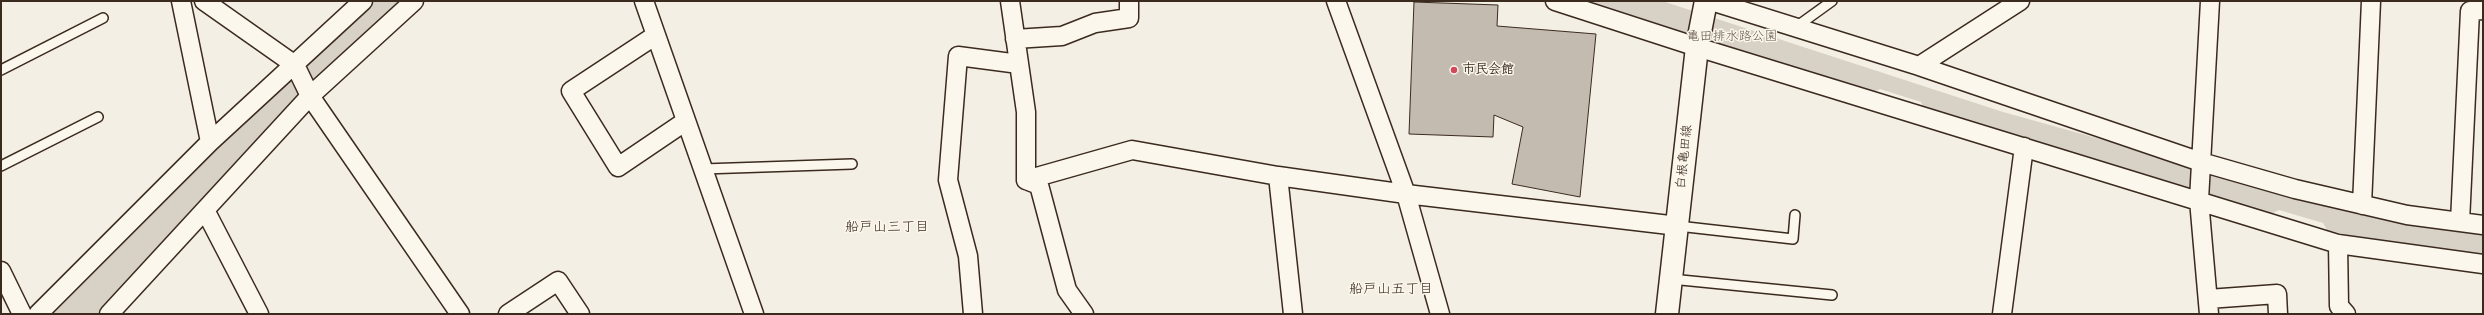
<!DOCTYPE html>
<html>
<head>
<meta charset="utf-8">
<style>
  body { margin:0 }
  #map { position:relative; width:2484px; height:315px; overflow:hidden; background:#f3efe4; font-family:Mynerve,sans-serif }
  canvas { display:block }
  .frame { position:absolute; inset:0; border:2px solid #3b2a1e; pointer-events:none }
</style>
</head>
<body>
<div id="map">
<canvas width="2484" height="315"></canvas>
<div class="frame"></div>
</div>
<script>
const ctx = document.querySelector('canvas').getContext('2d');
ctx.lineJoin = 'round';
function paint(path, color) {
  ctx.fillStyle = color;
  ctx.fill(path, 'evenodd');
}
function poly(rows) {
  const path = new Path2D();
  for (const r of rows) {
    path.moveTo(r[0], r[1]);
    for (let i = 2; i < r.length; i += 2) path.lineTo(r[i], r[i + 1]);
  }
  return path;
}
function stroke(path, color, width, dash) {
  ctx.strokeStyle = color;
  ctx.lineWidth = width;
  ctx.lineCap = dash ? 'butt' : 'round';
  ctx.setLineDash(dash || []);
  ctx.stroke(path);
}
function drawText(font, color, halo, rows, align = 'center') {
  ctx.font = font + ' Mynerve,"Klee One",sans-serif';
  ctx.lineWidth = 3;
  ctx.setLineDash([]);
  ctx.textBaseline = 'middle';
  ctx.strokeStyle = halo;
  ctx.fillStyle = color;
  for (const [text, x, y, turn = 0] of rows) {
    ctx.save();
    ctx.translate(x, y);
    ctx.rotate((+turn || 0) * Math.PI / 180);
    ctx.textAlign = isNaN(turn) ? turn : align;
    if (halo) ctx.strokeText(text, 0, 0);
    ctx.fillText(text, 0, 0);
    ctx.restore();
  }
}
paint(poly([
  [371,1,402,1,107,314,52,314,212,145],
  [1579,1,1662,1,2003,112,2402,223,2483,234,2483,254,2378,242,2327,230,2323,223,2279,210,2271,214,2167,184,1925,111,1921,102,1880,89,1871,94]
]), '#d8d1c6');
const building = poly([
  [1414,2,1498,5,1497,26,1596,34,1580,197,1512,184,1523,127,1494,115,1493,137,1409,134,1414,2]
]);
paint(building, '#c3bbb0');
stroke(building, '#3b2a1e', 1);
const service = poly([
  [1796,27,1832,1],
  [1,70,103,18],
  [1,166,98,117],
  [703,169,852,164],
  [1678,226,1793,239,1795,215],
  [1671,279,1832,295]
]);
const minor = poly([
  [181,1,210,142],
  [204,1,295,65,310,96,460,314],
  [644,1,754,314],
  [1010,1,1026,112,1026,180,1039,185,1067,290,1084,314],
  [1336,1,1406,194,1440,314],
  [1555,1,1697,47,2338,244,2483,264],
  [1711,1,1919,66,2201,162,2295,189,2407,215,2483,225],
  [656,35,571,91,618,167,686,121],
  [1015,39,1062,36,1095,23,1129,18,1129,1],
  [1919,66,2020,1],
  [1026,180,1132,150,1278,176],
  [2362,205,2371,1],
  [205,210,259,314],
  [2460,222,2470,11,2483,10],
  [2338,244,2339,306,2346,314],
  [1,271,22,314],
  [2208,299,2277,294,2278,314],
  [38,314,210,142,363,1],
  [109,314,310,96,414,1],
  [508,314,558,281,580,314],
  [973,314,968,256,948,180,958,56,1019,64],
  [1293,314,1278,176,1406,194,1678,226],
  [2002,314,2024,147],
  [2209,314,2199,200,2210,1]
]);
const secondary = poly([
  [1667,314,1697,47,1706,1]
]);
stroke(service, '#3b2a1e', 12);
stroke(minor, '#3b2a1e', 21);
stroke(secondary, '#3b2a1e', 25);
stroke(service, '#fbf7ec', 9);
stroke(minor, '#fbf7ec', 18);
stroke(secondary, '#fbf7ec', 22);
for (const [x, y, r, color] of [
  [1454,70,4,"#d1495b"]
]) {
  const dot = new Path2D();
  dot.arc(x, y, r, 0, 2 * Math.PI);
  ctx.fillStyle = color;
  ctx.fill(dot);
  stroke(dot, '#fbf7ec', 1.5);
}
drawText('13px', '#625448', '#fbf7ec', [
  ["亀田排水路公園",1732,37]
]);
drawText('bold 13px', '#3b2a1e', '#fbf7ec', [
  ["市民会館",1462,70]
], 'left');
drawText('13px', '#3b2a1e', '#fbf7ec', [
  ["白根亀田線",1685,157,-84]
]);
drawText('14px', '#3b2a1e', '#fbf7ec', [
  ["船戸山三丁目",887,228],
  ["船戸山五丁目",1391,290]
]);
</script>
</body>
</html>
